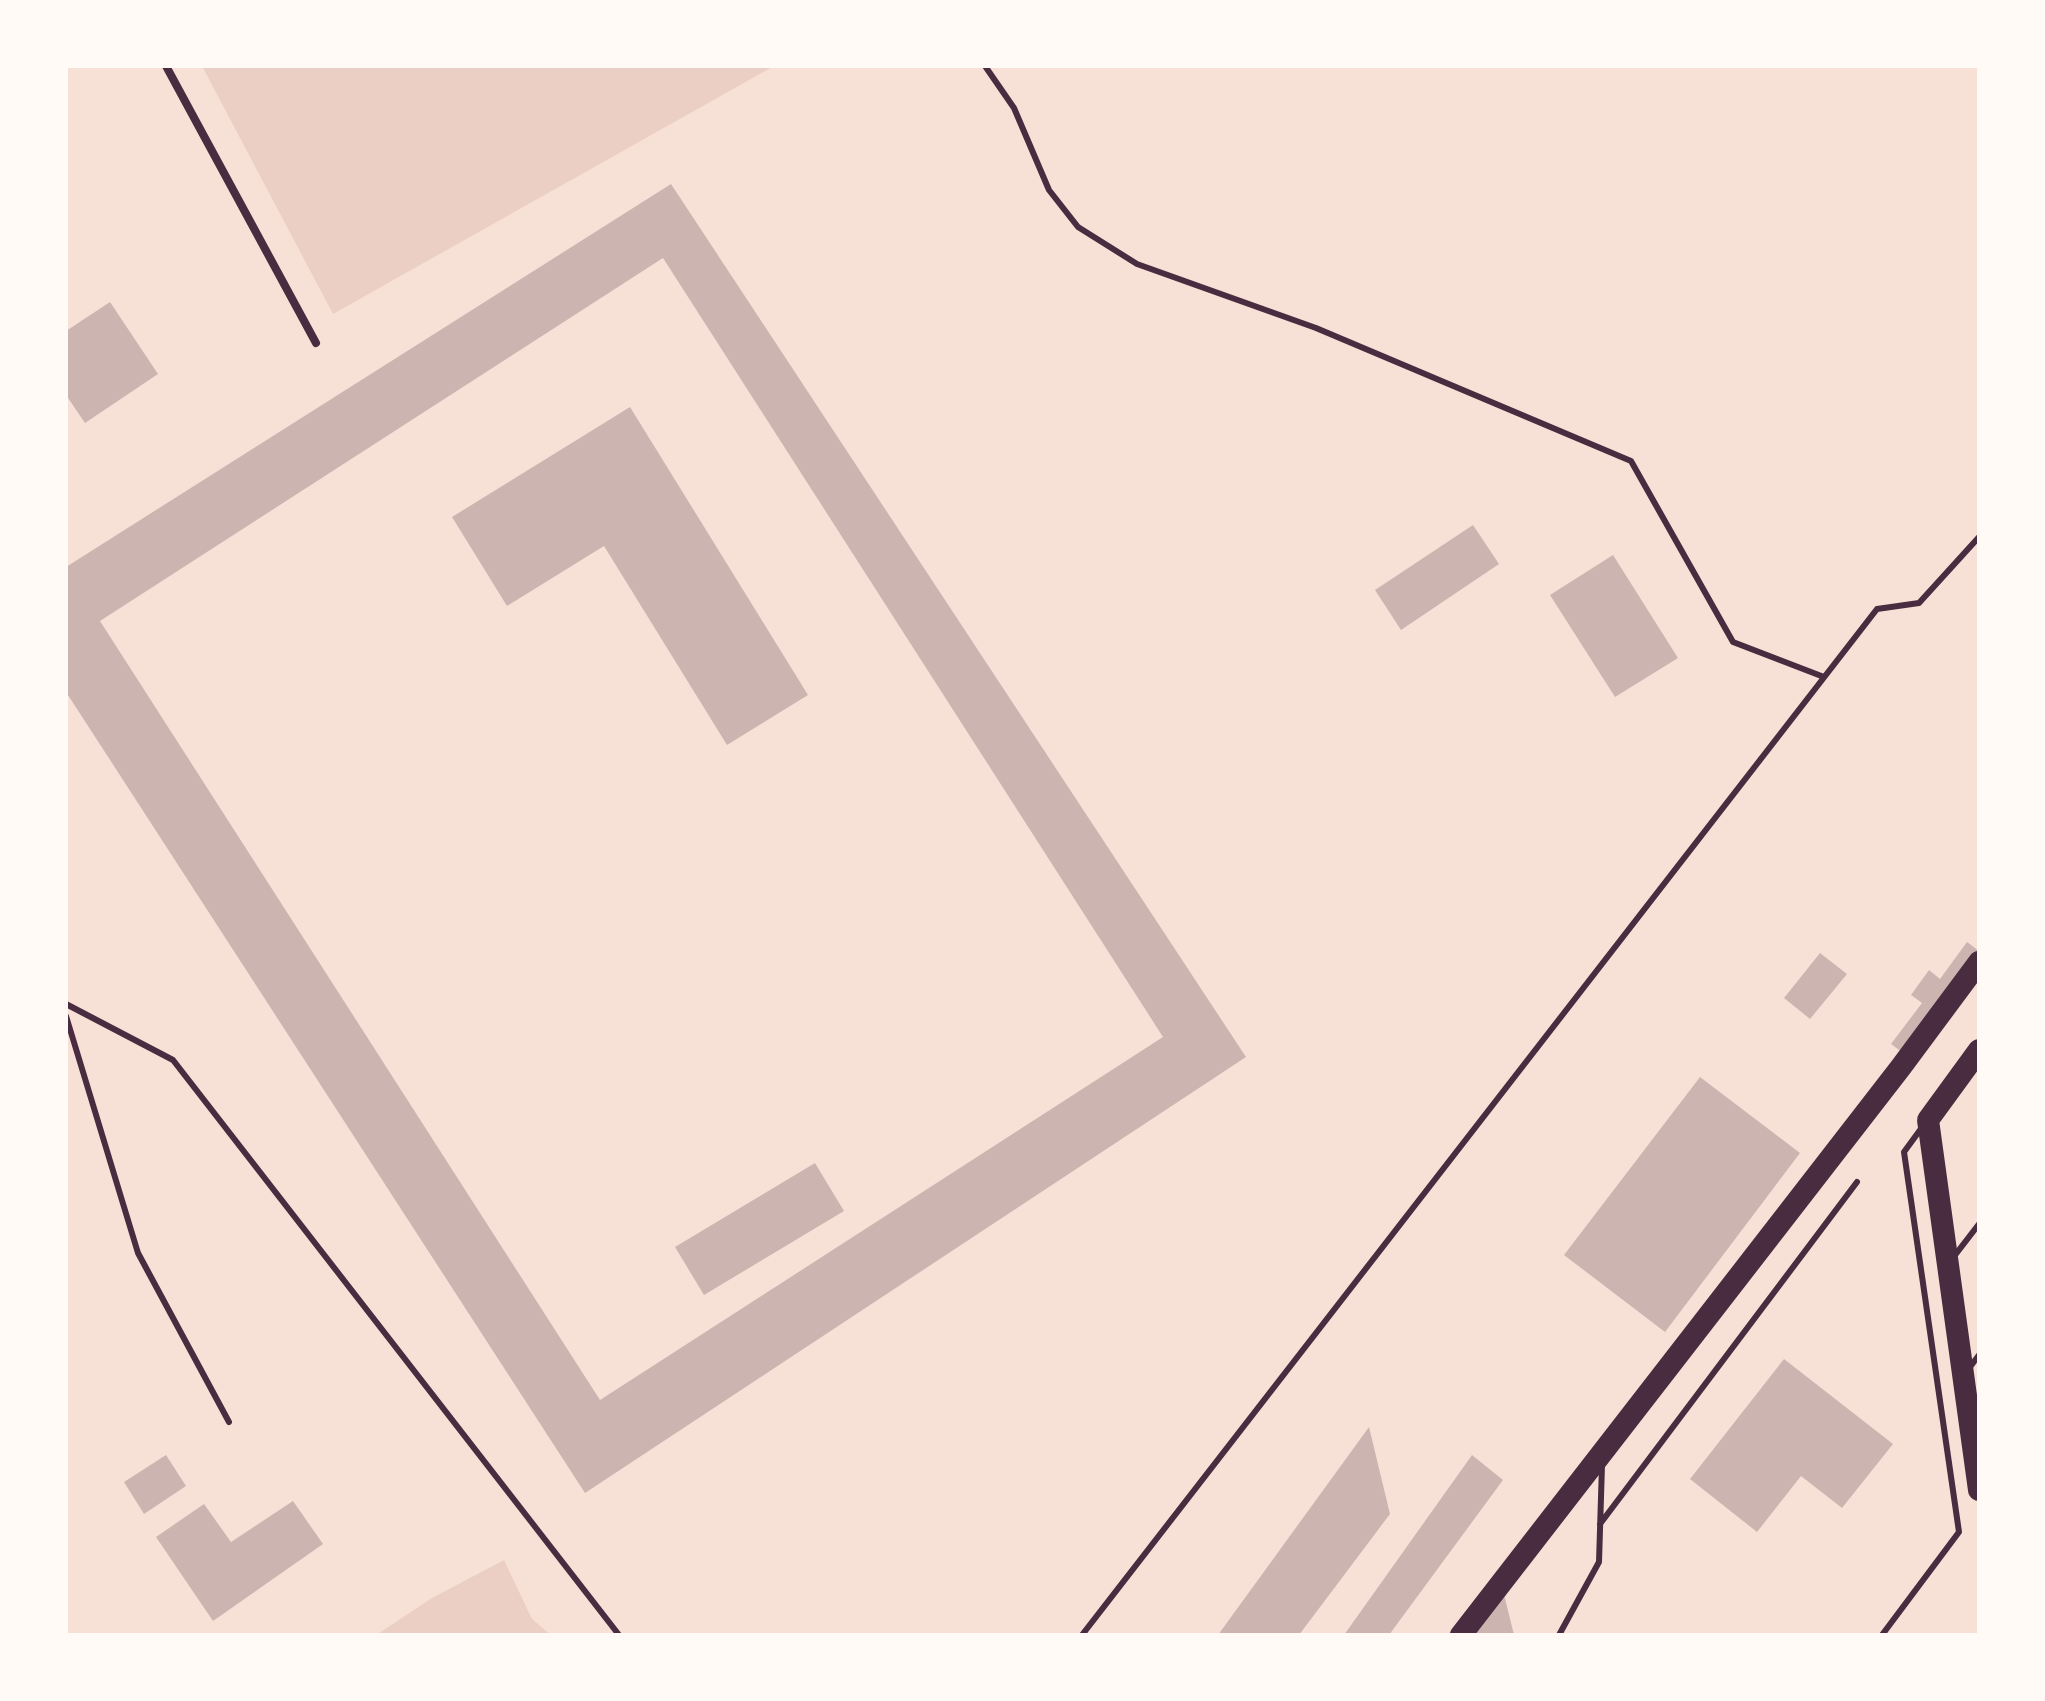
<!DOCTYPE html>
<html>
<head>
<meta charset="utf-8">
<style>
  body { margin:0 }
  #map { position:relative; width:2045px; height:1701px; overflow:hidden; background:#f7e1d7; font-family:"Source Sans 3",sans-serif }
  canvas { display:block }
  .frame { position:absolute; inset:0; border:68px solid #fffaf5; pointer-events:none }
</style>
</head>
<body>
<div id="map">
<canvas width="2045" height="1701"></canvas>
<div class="frame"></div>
</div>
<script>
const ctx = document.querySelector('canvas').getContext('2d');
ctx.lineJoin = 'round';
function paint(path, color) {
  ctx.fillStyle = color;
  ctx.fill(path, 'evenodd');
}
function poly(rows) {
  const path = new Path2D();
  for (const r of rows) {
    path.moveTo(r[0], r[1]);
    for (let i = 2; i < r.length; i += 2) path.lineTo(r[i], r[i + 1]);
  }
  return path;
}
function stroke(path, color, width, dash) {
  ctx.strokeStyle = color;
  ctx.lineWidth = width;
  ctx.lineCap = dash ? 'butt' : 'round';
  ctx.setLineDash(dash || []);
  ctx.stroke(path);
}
paint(poly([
  [202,66,774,66,333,314],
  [504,1560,532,1619,551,1635,376,1635,432,1598]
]), '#ebcfc5');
paint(poly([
  [671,184,1246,1057,585,1493,66,692,66,567],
  [663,258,1163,1037,600,1400,100,621],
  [110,302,158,374,85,423,66,395,66,331],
  [630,407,808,695,727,745,604,546,507,606,452,517],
  [1473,525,1499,564,1401,630,1375,590],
  [1613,555,1678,658,1615,697,1550,595],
  [1967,942,1979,951,1979,975,1914,1061,1891,1044,1922,1003,1911,995,1929,970,1940,979],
  [1820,953,1847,974,1810,1019,1784,998],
  [1700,1077,1800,1153,1665,1332,1564,1255],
  [815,1163,844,1211,704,1295,675,1247],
  [1784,1359,1893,1444,1842,1508,1801,1476,1757,1532,1690,1479],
  [1369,1427,1390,1514,1299,1635,1218,1635],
  [166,1455,186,1486,144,1514,124,1482],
  [1472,1455,1503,1480,1389,1635,1344,1635],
  [293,1501,323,1544,213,1621,156,1537,204,1504,231,1542],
  [1498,1570,1514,1635,1448,1635]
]), '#ccb4b1');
stroke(poly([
  [985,66,1014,108,1049,190,1078,227,1137,264,1316,328,1631,461,1733,642,1824,677],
  [66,1004,173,1060,619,1635],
  [66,1016,138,1253,229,1422],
  [1952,1259,1979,1224],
  [1970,1367,1979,1355],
  [1600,1524,1857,1182],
  [1082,1635,1877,609,1919,603,1979,537],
  [1559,1635,1599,1562,1602,1465],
  [1882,1635,1959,1532,1904,1152,1923,1126]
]), '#4a2c40', 6);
stroke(poly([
  [166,66,316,343]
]), '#4a2c40', 8);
stroke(poly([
  [1979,1050,1928,1120,1979,1490],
  [1461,1635,1901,1067,1979,962]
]), '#4a2c40', 22);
</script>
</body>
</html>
